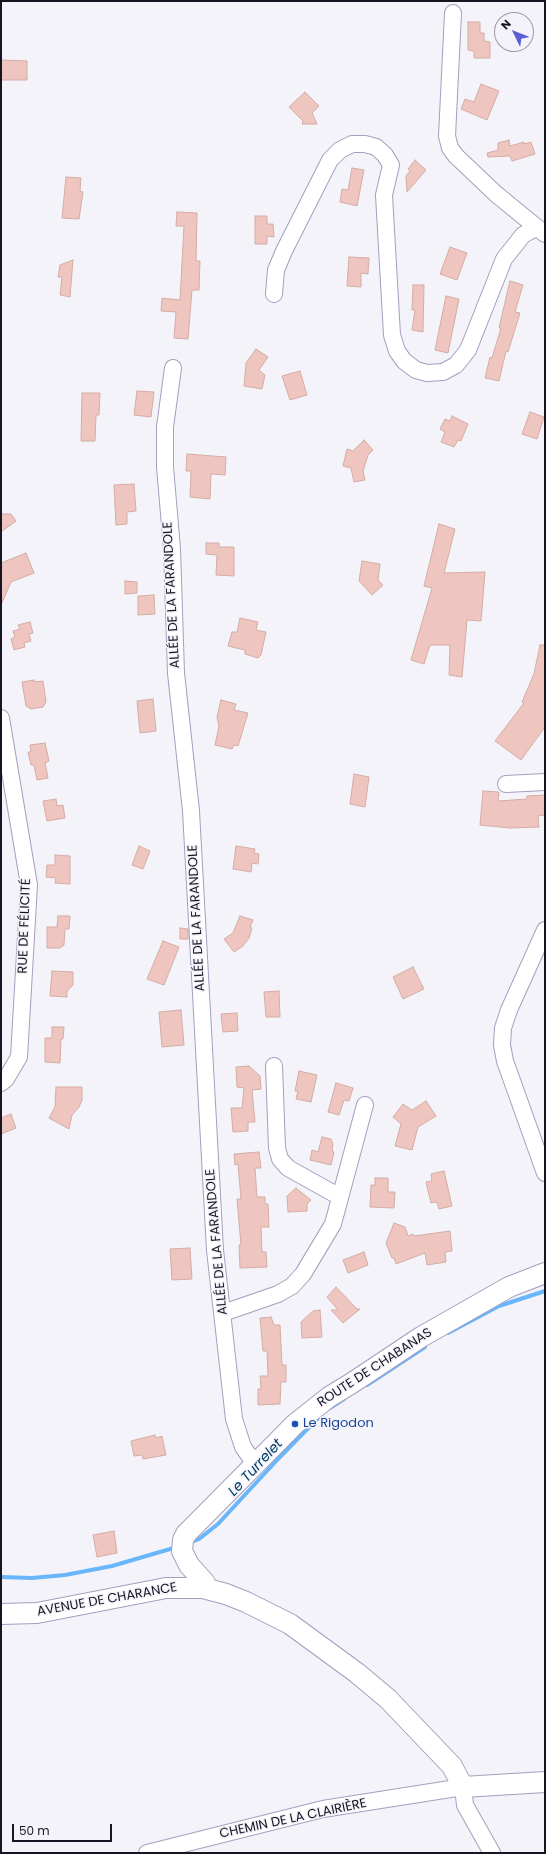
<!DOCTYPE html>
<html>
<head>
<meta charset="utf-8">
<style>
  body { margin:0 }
  #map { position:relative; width:546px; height:1854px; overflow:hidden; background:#f4f3fa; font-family:Poppins,sans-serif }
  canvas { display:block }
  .frame { position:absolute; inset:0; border:2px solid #171521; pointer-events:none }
  .north { position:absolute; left:494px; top:12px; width:40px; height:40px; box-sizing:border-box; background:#f4f3fa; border:1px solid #9c9aa3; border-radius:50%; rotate:313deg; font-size:11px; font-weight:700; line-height:16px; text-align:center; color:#171521 }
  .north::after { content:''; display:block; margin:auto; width:14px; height:18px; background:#5a5ed5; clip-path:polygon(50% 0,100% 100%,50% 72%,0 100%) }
  .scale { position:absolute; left:12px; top:1824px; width:100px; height:18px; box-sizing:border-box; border:2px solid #171521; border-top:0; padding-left:5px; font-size:12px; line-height:14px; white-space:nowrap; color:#171521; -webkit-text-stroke:3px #f4f3fa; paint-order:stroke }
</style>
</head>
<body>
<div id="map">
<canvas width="546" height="1854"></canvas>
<div class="frame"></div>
<div class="north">N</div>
<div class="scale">50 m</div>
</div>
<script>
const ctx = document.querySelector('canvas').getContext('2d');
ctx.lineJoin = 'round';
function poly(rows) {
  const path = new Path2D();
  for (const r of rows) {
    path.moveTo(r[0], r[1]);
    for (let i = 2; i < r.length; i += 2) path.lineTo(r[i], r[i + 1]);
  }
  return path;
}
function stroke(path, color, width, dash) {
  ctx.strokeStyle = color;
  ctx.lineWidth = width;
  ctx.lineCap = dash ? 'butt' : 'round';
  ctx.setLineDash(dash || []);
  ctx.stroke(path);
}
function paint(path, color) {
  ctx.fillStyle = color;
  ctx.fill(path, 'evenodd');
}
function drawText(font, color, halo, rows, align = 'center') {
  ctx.font = font + ' Poppins,sans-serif';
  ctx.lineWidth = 3;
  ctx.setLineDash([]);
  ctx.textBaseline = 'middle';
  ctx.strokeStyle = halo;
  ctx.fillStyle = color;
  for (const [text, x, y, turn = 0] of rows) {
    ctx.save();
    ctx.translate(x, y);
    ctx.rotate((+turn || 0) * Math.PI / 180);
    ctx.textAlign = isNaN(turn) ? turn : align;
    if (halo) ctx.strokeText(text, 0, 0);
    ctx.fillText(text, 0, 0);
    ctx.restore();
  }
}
stroke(poly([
  [448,1333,499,1306,545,1291],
  [367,1385,425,1347],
  [330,1408,344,1399],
  [189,1543,199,1539,218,1524,278,1459,320,1416],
  [1,1577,32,1578,65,1575,112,1566,177,1547]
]), '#69b6fa', 4);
const building = poly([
  [468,22,480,22,480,33,484,33,484,41,490,42,490,58,474,58,474,51,468,50,468,22],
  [1,60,27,61,27,80,1,80,1,60],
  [481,84,499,91,487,120,461,109,465,99,474,102,481,84],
  [305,92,319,106,312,113,317,124,302,124,303,121,289,107,305,92],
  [509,140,510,146,524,142,524,144,531,142,535,154,512,161,510,156,488,157,487,153,498,150,498,143,509,140],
  [415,160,426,170,407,192,406,176,410,171,408,169,415,160],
  [352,168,364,170,357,206,340,202,342,189,348,190,352,168],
  [66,177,81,178,80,191,83,192,79,219,62,218,66,177],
  [177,212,197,213,196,261,200,261,199,290,192,290,188,339,174,338,176,312,161,311,162,298,180,300,184,226,176,226,177,212],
  [255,216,267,216,267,224,273,224,274,237,267,236,267,244,255,244,255,216],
  [450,247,467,253,457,280,440,274,450,247],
  [349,257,369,258,368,274,361,273,361,287,347,286,349,257],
  [73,260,70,297,60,295,62,277,58,277,60,265,73,260],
  [510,281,523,285,515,312,520,313,508,352,506,351,499,381,485,378,490,357,492,358,501,328,499,328,510,281],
  [413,285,424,285,423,332,412,330,415,310,412,310,413,285],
  [446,296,459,299,448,353,435,350,446,296],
  [256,349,268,357,259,370,265,375,262,389,244,386,246,363,256,349],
  [300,371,307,395,290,400,282,376,300,371],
  [137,391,154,392,151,417,134,415,137,391],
  [82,393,100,393,99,415,96,415,95,441,81,441,82,393],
  [530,412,544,417,537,439,522,434,530,412],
  [452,416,468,424,461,441,458,440,454,447,441,442,445,432,440,429,445,419,450,421,452,416],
  [364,440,373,450,368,455,363,471,365,480,354,482,351,468,343,466,347,449,353,451,364,440],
  [187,454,226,457,225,475,211,474,210,499,190,497,191,471,186,471,187,454],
  [134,484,136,511,127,512,127,524,116,525,114,485,134,484],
  [1,514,11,514,16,521,1,532,1,514],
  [439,524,455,529,444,573,485,572,481,621,467,620,462,677,449,675,450,645,430,645,424,664,411,660,432,588,424,586,439,524],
  [206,543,219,543,219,547,234,547,234,576,216,575,217,555,206,554,206,543],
  [26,553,34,573,11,582,1,605,1,563,26,553],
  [362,561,380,564,378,580,383,585,372,595,359,581,362,561],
  [125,581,137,582,137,593,125,594,125,581],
  [154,595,155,614,138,615,138,596,154,595],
  [240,618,258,622,256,630,266,632,261,655,258,658,245,654,245,650,228,646,232,632,237,632,240,618],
  [30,622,33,633,29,634,31,641,24,643,25,647,14,650,11,639,15,637,13,631,20,629,18,625,30,622],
  [540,645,545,645,545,727,521,760,495,741,524,703,522,702,534,674,540,645],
  [34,680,34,682,43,681,46,702,43,707,31,709,26,706,22,682,34,680],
  [153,699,156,731,140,733,137,701,153,699],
  [221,700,236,704,234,710,248,713,238,746,234,745,232,749,215,745,219,726,217,717,221,700],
  [45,743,49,761,45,763,48,778,37,780,34,765,31,765,28,752,31,752,30,745,45,743],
  [354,774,369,777,365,807,350,804,354,774],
  [483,791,499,792,498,801,527,799,527,796,545,795,545,815,538,816,539,827,510,828,480,825,483,791],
  [56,799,57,806,63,805,65,818,47,821,43,801,56,799],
  [139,846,150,851,143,869,132,865,139,846],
  [236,846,255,849,254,853,259,854,258,864,252,863,251,872,233,869,236,846],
  [55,855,70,856,70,884,55,883,56,878,46,877,47,865,55,865,55,855],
  [58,916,70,916,69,929,65,929,64,945,60,948,47,948,47,927,57,927,58,916],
  [240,916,253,920,250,927,252,928,249,938,243,946,234,952,224,939,233,933,240,916],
  [180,928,188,929,188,939,180,939,180,928],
  [163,941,179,947,164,985,147,979,163,941],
  [413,967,424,989,403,999,393,977,413,967],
  [52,971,73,972,73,985,67,991,67,997,50,996,52,971],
  [279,991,280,1017,266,1017,264,992,279,991],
  [181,1010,184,1045,162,1047,159,1012,181,1010],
  [237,1013,238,1031,223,1032,221,1014,237,1013],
  [52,1027,64,1027,63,1039,61,1039,60,1063,45,1062,45,1038,52,1038,52,1027],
  [249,1066,260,1076,261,1089,252,1090,255,1122,248,1122,248,1131,233,1132,231,1108,242,1108,244,1088,237,1087,236,1067,249,1066],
  [299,1071,317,1075,311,1102,296,1099,298,1091,295,1091,299,1071],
  [336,1083,353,1088,349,1101,344,1100,339,1115,328,1112,336,1083],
  [56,1087,82,1087,82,1100,79,1107,72,1115,69,1129,49,1118,55,1107,56,1087],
  [426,1101,436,1116,418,1127,412,1150,395,1146,401,1124,393,1117,403,1104,412,1110,426,1101],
  [11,1114,16,1128,1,1134,1,1118,11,1114],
  [322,1137,331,1139,333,1144,332,1151,334,1152,331,1165,310,1160,312,1150,318,1152,322,1137],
  [259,1152,261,1168,255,1168,257,1197,265,1197,265,1204,268,1204,269,1227,261,1227,262,1252,266,1252,267,1267,240,1268,239,1245,241,1245,237,1199,241,1199,238,1164,235,1165,234,1154,259,1152],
  [444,1171,452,1206,439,1209,437,1202,431,1203,426,1182,432,1181,431,1174,444,1171],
  [375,1178,388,1178,388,1192,395,1192,394,1208,370,1207,371,1185,375,1185,375,1178],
  [296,1188,311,1200,307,1204,307,1211,288,1212,287,1196,296,1188],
  [394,1223,405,1227,408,1236,413,1234,414,1236,450,1231,452,1251,445,1252,446,1262,427,1265,425,1253,396,1264,394,1258,392,1258,386,1243,394,1223],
  [190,1248,192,1279,172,1280,170,1249,190,1248],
  [364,1252,368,1265,348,1273,343,1260,364,1252],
  [336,1287,357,1309,360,1309,343,1323,331,1310,338,1310,327,1297,336,1287],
  [320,1310,322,1337,302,1338,301,1322,313,1311,320,1310],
  [271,1317,274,1325,280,1325,282,1365,286,1365,286,1382,281,1382,280,1404,258,1405,258,1389,261,1389,260,1376,268,1376,267,1351,263,1351,260,1318,271,1317],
  [155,1435,156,1438,162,1436,166,1455,143,1459,142,1455,134,1456,131,1441,155,1435],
  [114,1531,117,1553,97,1557,93,1535,114,1531]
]);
paint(building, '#efc6bf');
stroke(building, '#d3aca5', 1);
const minor = poly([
  [453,13,447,136,450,148,456,156,496,194,545,234],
  [274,294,276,270,284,251,330,160,340,150,352,144,365,144,376,147,385,155,391,165,384,195,392,335,397,351,404,361,416,370,427,373,443,372,456,365,468,350,504,259,523,235,530,231,538,228],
  [173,368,165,427,165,467,172,549,176,673,191,811,215,1250,234,1419,243,1447,255,1464],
  [1,718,29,885,19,1057,6,1079,1,1083],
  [506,784,545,782],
  [545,930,509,1010,503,1028,502,1045,505,1061,545,1173],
  [274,1066,277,1148,280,1159,288,1168,340,1197],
  [223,1313,278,1294,292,1286,303,1274,333,1224,365,1105],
  [147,1853,323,1809,463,1787,465,1805,492,1853]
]);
const tertiary = poly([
  [203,1588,205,1583,189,1565,182,1551,183,1540,186,1534,295,1424,329,1397,352,1383,421,1337,509,1287,545,1273],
  [1,1614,37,1613,166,1588,203,1588,226,1594,246,1602,290,1624,357,1673,388,1699,452,1766,463,1787,545,1782]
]);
stroke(minor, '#a39fbf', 18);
stroke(tertiary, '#a39fbf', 22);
stroke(minor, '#fff', 16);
stroke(tertiary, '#fff', 20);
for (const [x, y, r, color] of [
  [295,1424,4,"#1a4fb4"]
]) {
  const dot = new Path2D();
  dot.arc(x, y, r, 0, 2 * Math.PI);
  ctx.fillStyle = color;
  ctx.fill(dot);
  stroke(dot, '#f4f3fa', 1.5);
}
drawText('13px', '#171521', '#f4f3fa', [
  ["ALLÉE DE LA FARANDOLE",172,595,-93],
  ["ALLÉE DE LA FARANDOLE",197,918,-93],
  ["RUE DE FÉLICITÉ",25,926,-88],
  ["ALLÉE DE LA FARANDOLE",217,1242,-95],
  ["ROUTE DE CHABANAS",375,1368,-33],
  ["AVENUE DE CHARANCE",107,1600,-10],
  ["CHEMIN DE LA CLAIRIÈRE",293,1819,-12]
]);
drawText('13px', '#164399', '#f4f3fa', [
  ["Le Rigodon",303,1424]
], 'left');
drawText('italic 14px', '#003d68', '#f4f3fa', [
  ["Le Turrelet",256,1468,-47]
]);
</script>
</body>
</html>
